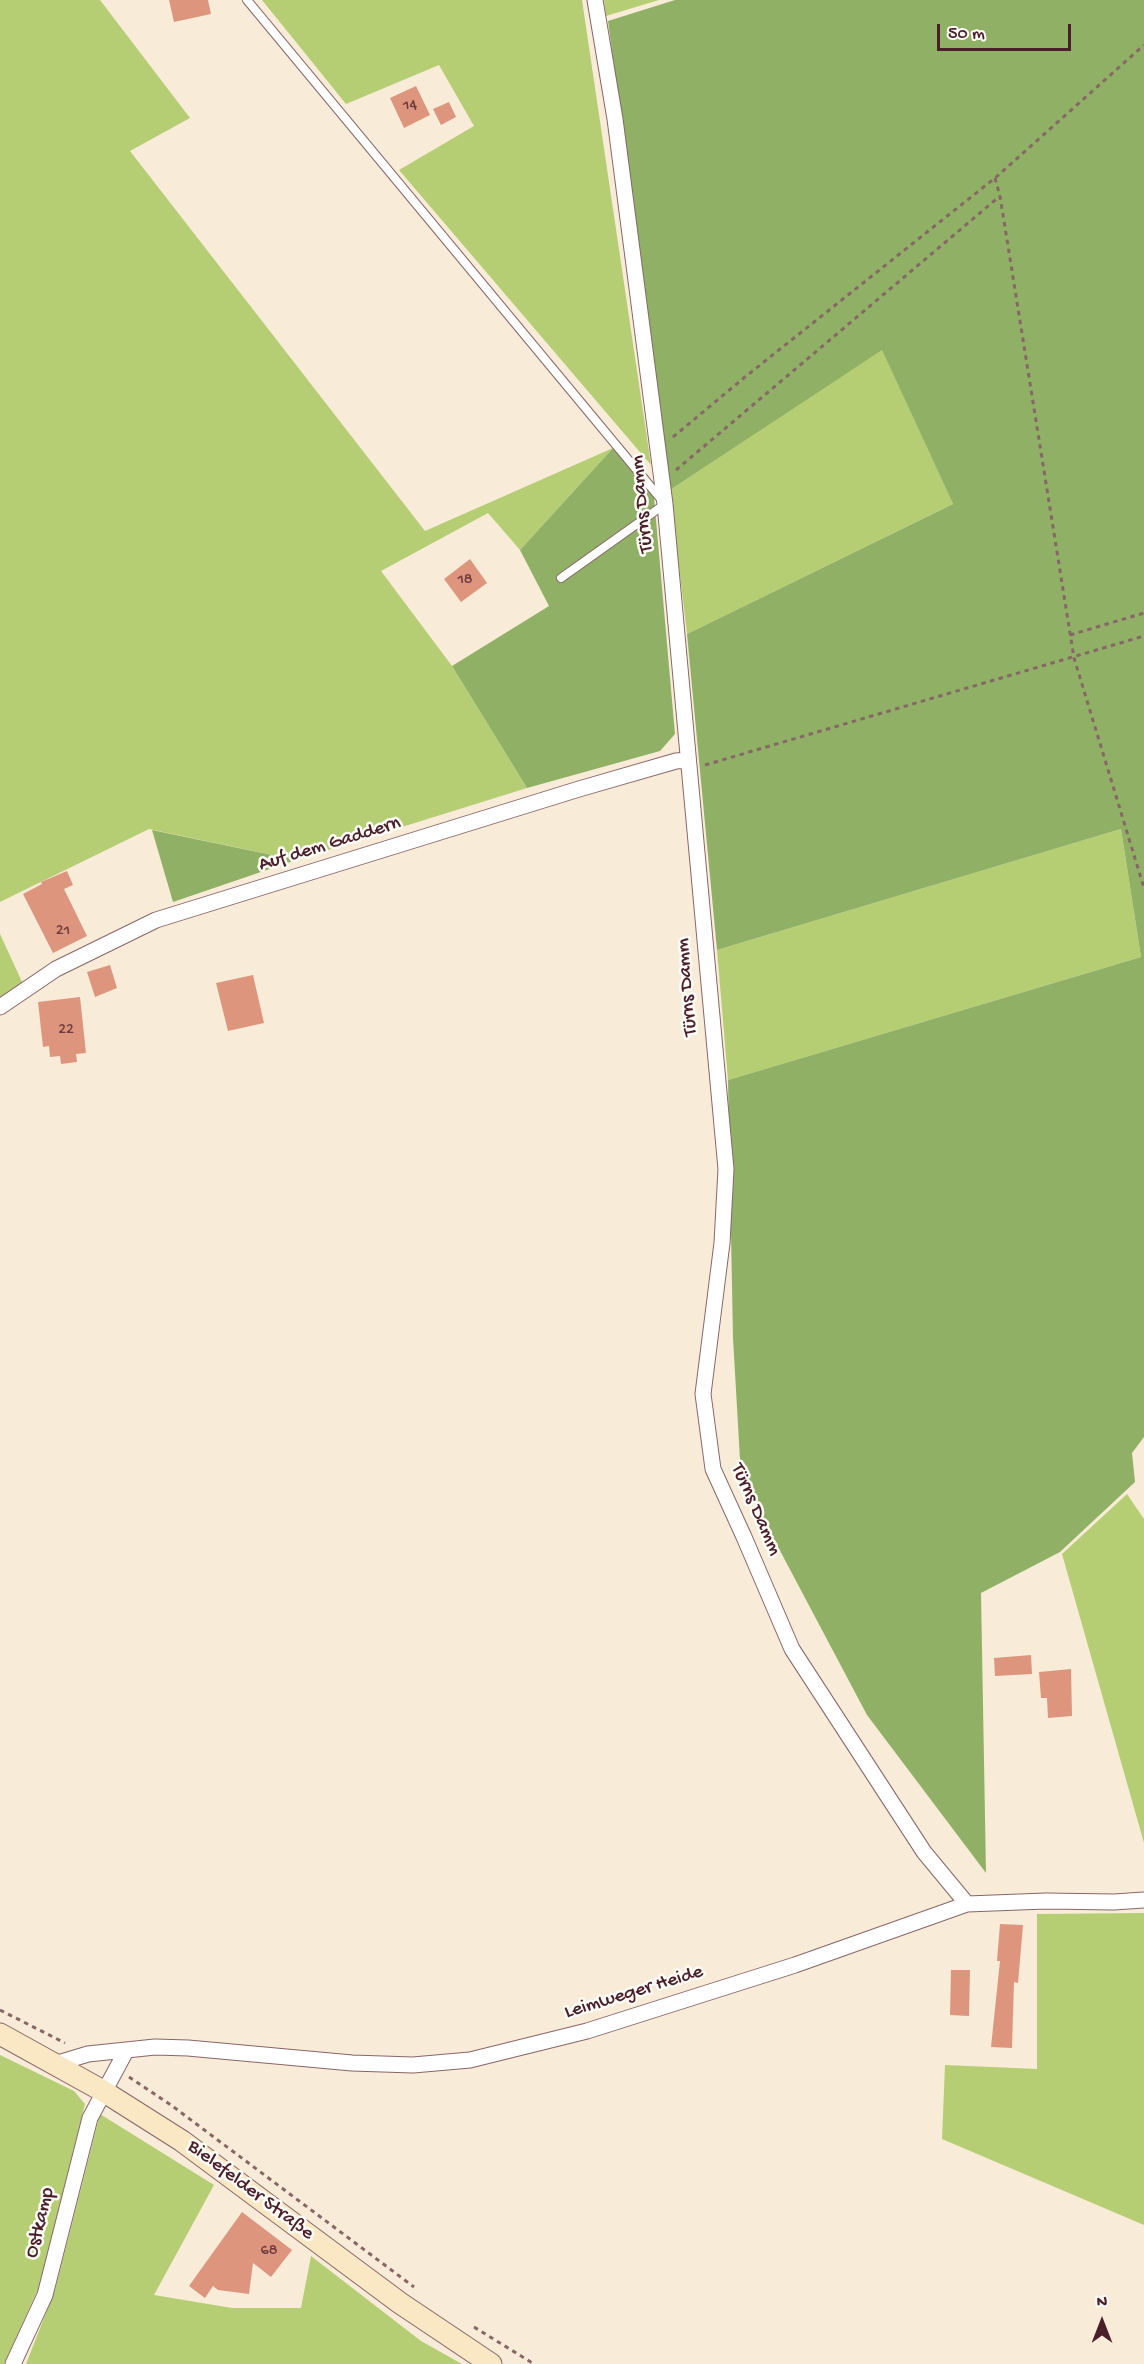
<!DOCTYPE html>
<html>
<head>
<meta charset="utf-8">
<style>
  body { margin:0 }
  #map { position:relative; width:1144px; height:2364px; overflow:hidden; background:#f8ebd8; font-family:"Gochi Hand",sans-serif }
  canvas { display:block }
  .north { position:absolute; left:1072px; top:2292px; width:60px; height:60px; -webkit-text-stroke:4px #fdfcf7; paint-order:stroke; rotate:0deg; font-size:16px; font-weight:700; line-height:24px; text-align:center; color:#4a1f2b }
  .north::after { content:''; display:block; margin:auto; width:21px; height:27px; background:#4a1f2b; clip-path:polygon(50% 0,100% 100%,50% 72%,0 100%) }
  .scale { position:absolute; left:937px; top:24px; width:134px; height:27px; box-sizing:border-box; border:3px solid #4a1f2b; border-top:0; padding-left:8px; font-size:18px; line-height:21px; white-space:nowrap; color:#4a1f2b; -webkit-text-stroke:4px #fdfcf7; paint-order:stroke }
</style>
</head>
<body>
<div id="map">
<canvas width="1144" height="2364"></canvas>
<div class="north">N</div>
<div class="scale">50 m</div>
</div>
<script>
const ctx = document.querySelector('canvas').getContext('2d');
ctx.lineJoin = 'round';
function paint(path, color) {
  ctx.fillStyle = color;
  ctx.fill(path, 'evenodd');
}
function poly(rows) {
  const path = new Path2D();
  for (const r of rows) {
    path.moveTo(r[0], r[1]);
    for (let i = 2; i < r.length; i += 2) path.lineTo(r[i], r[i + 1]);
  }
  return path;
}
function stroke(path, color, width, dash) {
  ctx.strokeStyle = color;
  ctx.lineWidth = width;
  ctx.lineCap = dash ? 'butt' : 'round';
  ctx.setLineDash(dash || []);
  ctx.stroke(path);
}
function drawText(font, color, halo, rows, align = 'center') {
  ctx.font = font + ' "Gochi Hand",sans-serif';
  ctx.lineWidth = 5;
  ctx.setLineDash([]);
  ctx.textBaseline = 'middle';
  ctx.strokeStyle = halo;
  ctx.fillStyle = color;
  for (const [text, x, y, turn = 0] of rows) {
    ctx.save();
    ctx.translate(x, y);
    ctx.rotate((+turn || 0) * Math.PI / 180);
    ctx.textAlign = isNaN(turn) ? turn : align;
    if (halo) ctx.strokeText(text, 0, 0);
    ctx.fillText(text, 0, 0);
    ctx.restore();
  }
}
paint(poly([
  [0,0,100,0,190,118,130,151,425,531,613,448,520,550,488,513,381,571,452,666,527,788,296,860,149,829,0,902],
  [262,0,582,0,651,465,399,170,474,126,439,65,346,104],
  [604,0,659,0,606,16],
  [882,349,953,504,687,634,670,490],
  [1121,829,1141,957,728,1080,717,950],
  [0,934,23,984,0,999],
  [1127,1494,1144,1519,1144,1843,1062,1554],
  [1144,1913,1144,2225,942,2139,945,2065,1037,2069,1037,1914],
  [0,2055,74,2091,85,2104,39,2287,4,2364,0,2364],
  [100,2114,214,2185,154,2295,232,2308,301,2308,311,2256,421,2341,462,2364,26,2364,55,2290]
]), '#b6ce73');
paint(poly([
  [675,0,1144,0,1144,1437,1132,1453,1135,1482,1060,1552,981,1593,986,1873,867,1715,741,1477,733,1338,728,1080,1141,957,1121,829,717,950,687,634,953,504,882,350,670,490,608,21],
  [613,448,654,497,675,734,660,751,527,788,452,666,549,606,520,550],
  [152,830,296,860,173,902]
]), '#90b165');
paint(poly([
  [169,0,208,0,211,14,174,22],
  [416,86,430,115,404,128,390,98],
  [449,102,456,117,441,125,433,109],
  [470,559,487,583,461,602,444,579],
  [67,871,73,885,64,889,87,936,53,953,23,894,42,884,41,882],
  [110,965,117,988,95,997,87,972],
  [253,975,264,1023,228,1031,216,983],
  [80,997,86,1053,76,1054,77,1062,61,1064,60,1056,50,1057,49,1046,43,1047,38,1002],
  [1031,1655,1032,1674,995,1676,994,1658],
  [1071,1669,1072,1716,1048,1718,1047,1698,1041,1698,1039,1672],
  [1000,1924,1023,1925,1018,1983,1014,1982,1012,2048,991,2047,1000,1961,997,1961],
  [951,1970,970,1970,969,2016,950,2015],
  [242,2212,292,2250,271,2277,253,2263,249,2294,218,2290,213,2286,205,2298,189,2286]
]), '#de957d');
const lane = poly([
  [247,0,665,504,561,578]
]);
const street = poly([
  [595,0,615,119,665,504,726,1169,722,1243,703,1394,713,1469,744,1537,792,1649,924,1852,967,1904],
  [0,1007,56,969,156,920,579,789,676,761,688,760],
  [55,2064,88,2054,155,2047,188,2048,352,2063,413,2065,470,2060,587,2031,795,1965,967,1904,1046,1901,1114,1902,1144,1900],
  [13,2364,45,2295,90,2118,126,2051]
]);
const secondary = poly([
  [0,2034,103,2091,182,2141,400,2303,491,2364]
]);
stroke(lane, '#876668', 10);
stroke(street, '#876668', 17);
stroke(secondary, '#876668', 23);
stroke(poly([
  [995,178,1000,196,1074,658,1144,888],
  [673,437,745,377,995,178,1144,45],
  [676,470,1000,196],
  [1070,635,1144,613],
  [705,765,1144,636],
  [0,2010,65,2043],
  [129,2077,171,2105,414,2287],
  [474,2327,534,2364]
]), '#876668', 3, [4.5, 4.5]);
stroke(lane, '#fff', 8);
stroke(street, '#fff', 15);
stroke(secondary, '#fae7c3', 21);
drawText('16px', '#6f3c40', null, [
  ["14",410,107],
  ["18",465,581],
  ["21",63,932],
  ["22",66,1031],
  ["68",269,2252]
]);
drawText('20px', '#4a1f2b', '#fdfcf7', [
  ["Türns Damm",643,504,-96],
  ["Auf dem Gaddern",330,845,-17],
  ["Türns Damm",688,987,-95],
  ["Türns Damm",755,1510,66],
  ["Leimweger Heide",634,1993,-17],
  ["Bielefelder Straße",250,2191,37],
  ["Ostkamp",41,2223,-76]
]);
</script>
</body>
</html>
